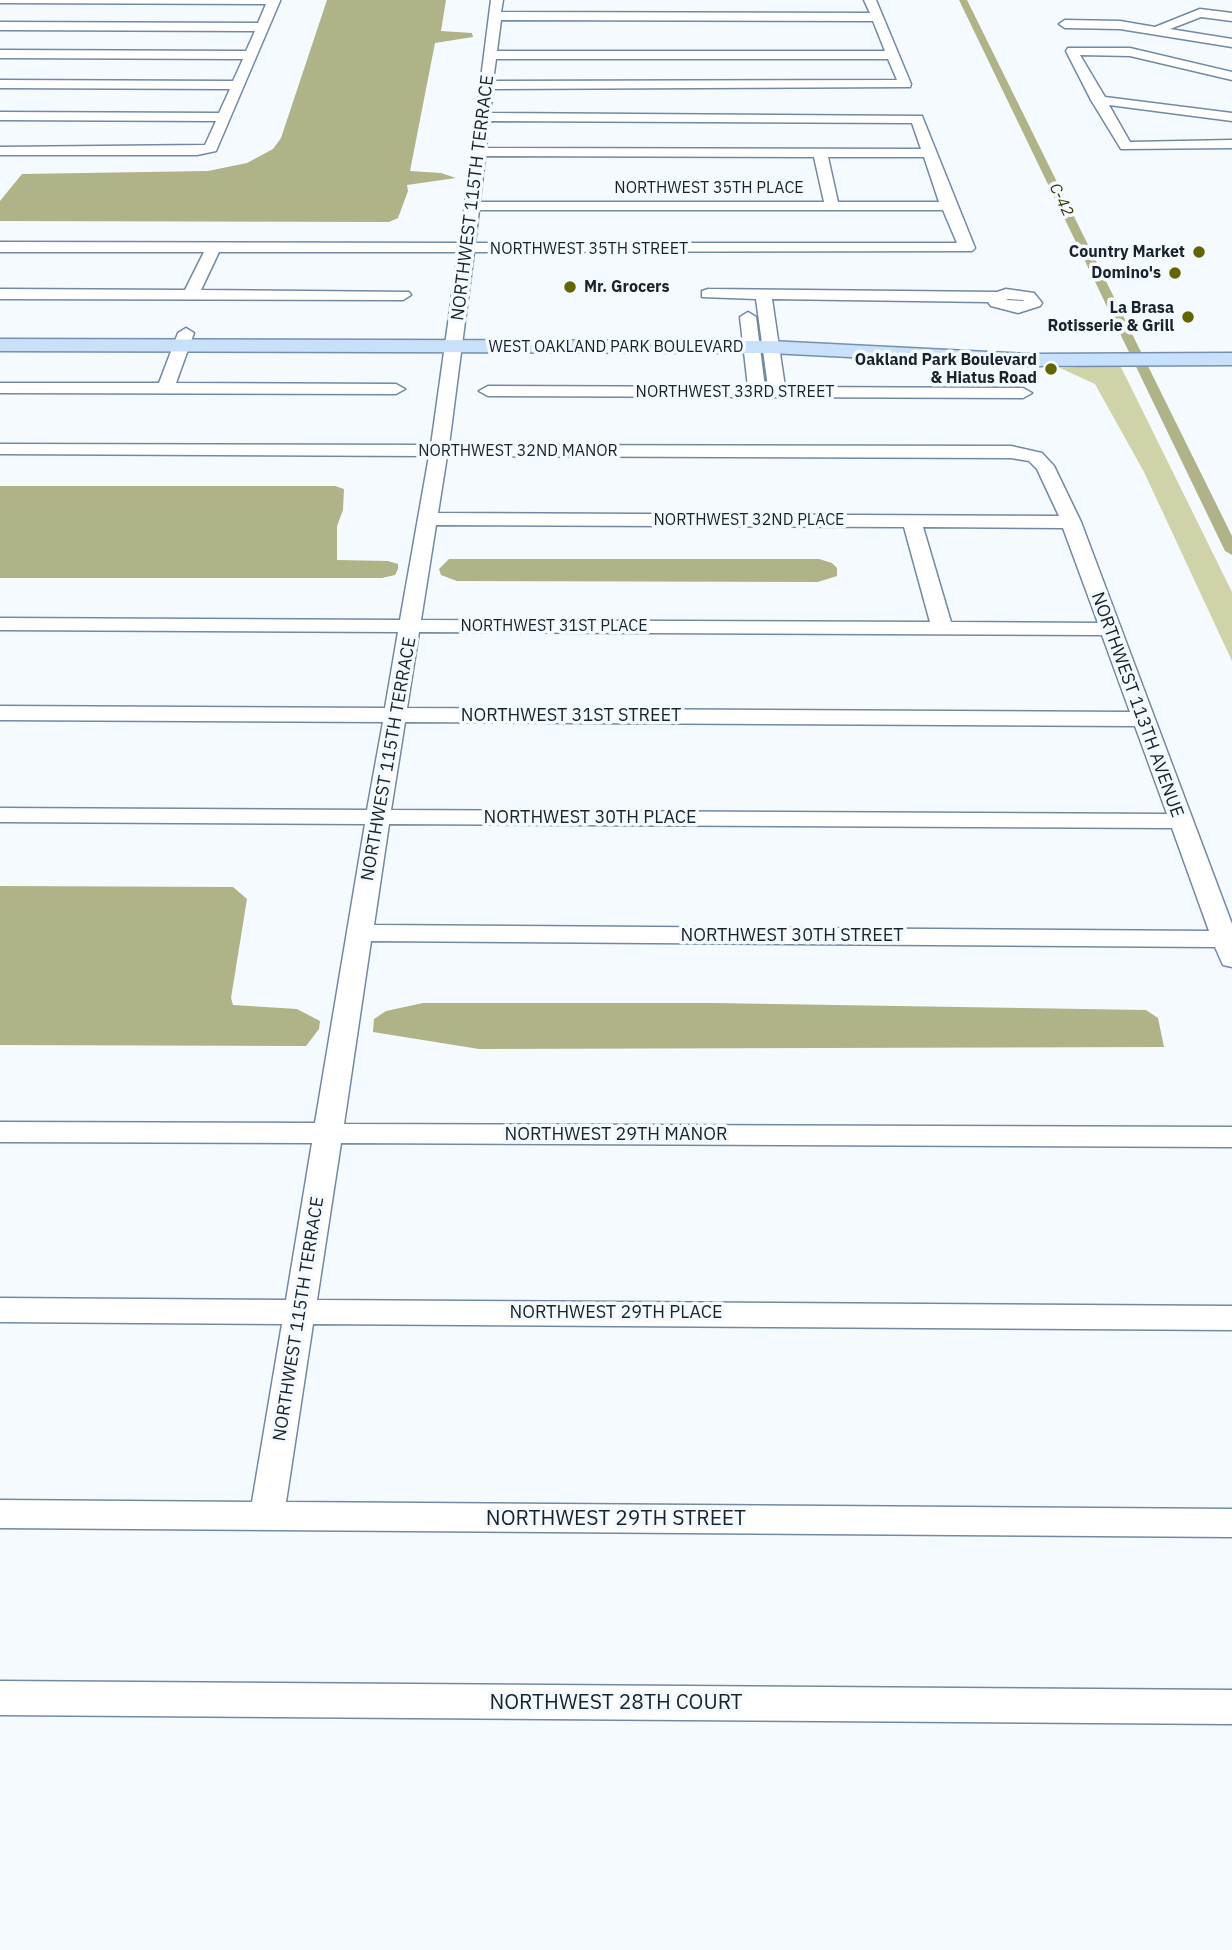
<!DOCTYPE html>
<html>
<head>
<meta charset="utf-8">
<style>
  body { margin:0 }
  canvas { display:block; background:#f5faff }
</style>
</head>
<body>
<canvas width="1232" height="1950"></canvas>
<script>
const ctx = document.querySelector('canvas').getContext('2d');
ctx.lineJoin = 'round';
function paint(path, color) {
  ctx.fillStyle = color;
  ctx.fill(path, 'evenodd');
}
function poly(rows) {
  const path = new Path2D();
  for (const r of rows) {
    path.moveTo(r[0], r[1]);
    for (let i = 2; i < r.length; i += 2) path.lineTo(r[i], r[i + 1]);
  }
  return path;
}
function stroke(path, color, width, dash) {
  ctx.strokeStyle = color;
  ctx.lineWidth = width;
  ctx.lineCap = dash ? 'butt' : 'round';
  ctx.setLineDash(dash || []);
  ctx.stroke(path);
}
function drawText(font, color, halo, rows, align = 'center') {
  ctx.font = font + ' "IBM Plex Sans",sans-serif';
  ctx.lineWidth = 7;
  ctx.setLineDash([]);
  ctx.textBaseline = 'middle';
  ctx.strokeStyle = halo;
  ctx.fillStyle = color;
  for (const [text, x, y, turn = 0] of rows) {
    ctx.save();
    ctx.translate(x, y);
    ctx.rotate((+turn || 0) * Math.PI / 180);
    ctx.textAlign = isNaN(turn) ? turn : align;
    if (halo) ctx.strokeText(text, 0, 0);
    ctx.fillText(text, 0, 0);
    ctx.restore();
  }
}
paint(poly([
  [1120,365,1232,592,1232,661,1144,472,1095,384,1060,368]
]), '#d0d3aa');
paint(poly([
  [327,0,446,0,441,31,472,33,473,37,435,43,410,171,441,173,456,178,407,185,408,191,398,218,389,222,0,221,0,201,22,174,208,171,247,163,273,149,281,138],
  [0,486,335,486,344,489,343,510,337,526,337,560,388,561,398,564,398,569,395,575,382,578,0,578],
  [449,559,819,559,832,563,837,568,837,576,818,582,457,581,441,575,439,569],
  [0,886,233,887,247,899,231,998,233,1005,297,1009,320,1021,319,1029,306,1046,0,1045],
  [423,1003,712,1003,1146,1010,1158,1018,1164,1047,479,1049,373,1032,374,1019,386,1011]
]), '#b0b388');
paint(poly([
  [959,0,967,0,1232,536,1232,555,1225,551,959,0]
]), '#b0b388');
const minor = poly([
  [0,0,280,0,280,1,216,151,197,155,0,155,0,147,205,145,216,121,0,120,0,112,219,113,230,89,0,88,0,80,233,81,243,59,0,58,0,50,246,51,255,31,0,30,0,22,258,23,266,4,0,3,0,0],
  [491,0,503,0,501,12,870,13,864,0,876,0,911,84,910,87,493,89,490,113,922,116,975,248,972,251,474,252,449,445,1011,446,1042,453,1054,466,1081,522,1232,924,1232,967,1223,965,1215,947,371,941,344,1124,1232,1127,1232,1147,341,1143,317,1300,1232,1306,1232,1330,313,1324,286,1502,1232,1509,1232,1537,0,1528,0,1500,252,1502,282,1324,0,1322,0,1298,286,1300,312,1143,0,1142,0,1122,315,1123,365,824,0,822,0,808,367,810,383,722,0,720,0,706,385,708,398,632,0,630,0,618,400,620,429,456,0,454,0,444,431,445,458,252,219,252,201,290,409,292,411,295,403,300,0,299,0,289,185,290,204,252,0,252,0,242,460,243,491,0],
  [501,20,873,21,885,51,497,51,501,20],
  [496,59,888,59,897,80,493,81,496,59],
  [489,121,912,123,921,149,486,148,489,121],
  [485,156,814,157,824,202,480,202,485,156],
  [828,157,924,157,939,202,838,202,828,157],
  [479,210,943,210,957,243,475,243,479,210],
  [447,456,1011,458,1029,461,1037,469,1059,516,438,513,447,456],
  [436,525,904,527,930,622,421,620,436,525],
  [923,527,1063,528,1098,623,951,622,923,527],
  [419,632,1102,635,1130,712,407,708,419,632],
  [405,722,1135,726,1167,814,391,810,405,722],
  [389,824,1172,828,1209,931,374,925,389,824],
  [1200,9,1232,13,1232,21,1201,17,1170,29,1232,39,1232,47,1120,29,1065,28,1059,24,1065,20,1120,21,1155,27,1200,9],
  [1068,48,1130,48,1232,72,1232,80,1130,56,1080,55,1105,97,1232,113,1232,121,1109,105,1130,142,1232,140,1232,148,1121,149,1091,100,1066,51,1068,48],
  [708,289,997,292,1006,289,1034,293,1042,303,1040,306,1018,313,991,306,988,302,772,299,785,387,1023,388,1032,393,1023,398,488,396,479,391,488,386,748,387,740,317,748,312,756,317,765,387,768,387,756,299,702,297,702,291,708,289],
  [1008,299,1023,300,1024,301,1006,300,1008,299],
  [186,328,194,333,176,383,396,384,405,389,396,394,0,393,0,383,159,383,178,333,186,328],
  [0,1681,1232,1690,1232,1724,0,1715,0,1681]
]);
const major = poly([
  [0,339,770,341,1028,354,1232,353,1232,365,1028,366,770,353,0,351,0,339]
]);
stroke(minor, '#7289a1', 3);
stroke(major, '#7391af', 3);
paint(minor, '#fff');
paint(major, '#c8e0f9');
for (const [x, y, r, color] of [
  [1199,252,7,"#626500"],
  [1175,273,7,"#626500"],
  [570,287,7,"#626500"],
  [1188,317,7,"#626500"],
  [1051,369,7,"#626500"]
]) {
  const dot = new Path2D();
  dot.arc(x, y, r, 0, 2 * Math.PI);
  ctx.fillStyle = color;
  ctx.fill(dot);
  stroke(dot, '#f5faff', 2.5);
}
drawText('16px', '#19232c', '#f5faff', [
  ["NORTHWEST 35TH PLACE",709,188],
  ["NORTHWEST 35TH STREET",589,249],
  ["WEST OAKLAND PARK BOULEVARD",616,347],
  ["NORTHWEST 33RD STREET",735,392],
  ["NORTHWEST 32ND MANOR",518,451],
  ["NORTHWEST 32ND PLACE",749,520],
  ["NORTHWEST 31ST PLACE",554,626]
]);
drawText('italic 16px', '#383a04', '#f5faff', [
  ["C-42",1061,200,64]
]);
drawText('bold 16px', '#19232c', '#f5faff', [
  ["Country Market",1185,252],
  ["Domino's",1161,273],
  ["Mr. Grocers",584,287,"left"],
  ["La Brasa",1174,308],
  ["Rotisserie & Grill",1174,326],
  ["Oakland Park Boulevard",1037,360],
  ["& Hiatus Road",1037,378]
], 'right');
drawText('18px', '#19232c', '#f5faff', [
  ["NORTHWEST 115TH TERRACE",473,198,-83],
  ["NORTHWEST 113TH AVENUE",1137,705,70],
  ["NORTHWEST 31ST STREET",571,716],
  ["NORTHWEST 115TH TERRACE",389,759,-80],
  ["NORTHWEST 30TH PLACE",590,818],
  ["NORTHWEST 30TH STREET",792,936],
  ["NORTHWEST 29TH MANOR",616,1135],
  ["NORTHWEST 29TH PLACE",616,1313],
  ["NORTHWEST 115TH TERRACE",299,1319,-81]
]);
drawText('21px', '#19232c', '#f5faff', [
  ["NORTHWEST 29TH STREET",616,1519],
  ["NORTHWEST 28TH COURT",616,1703]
]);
</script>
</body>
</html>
